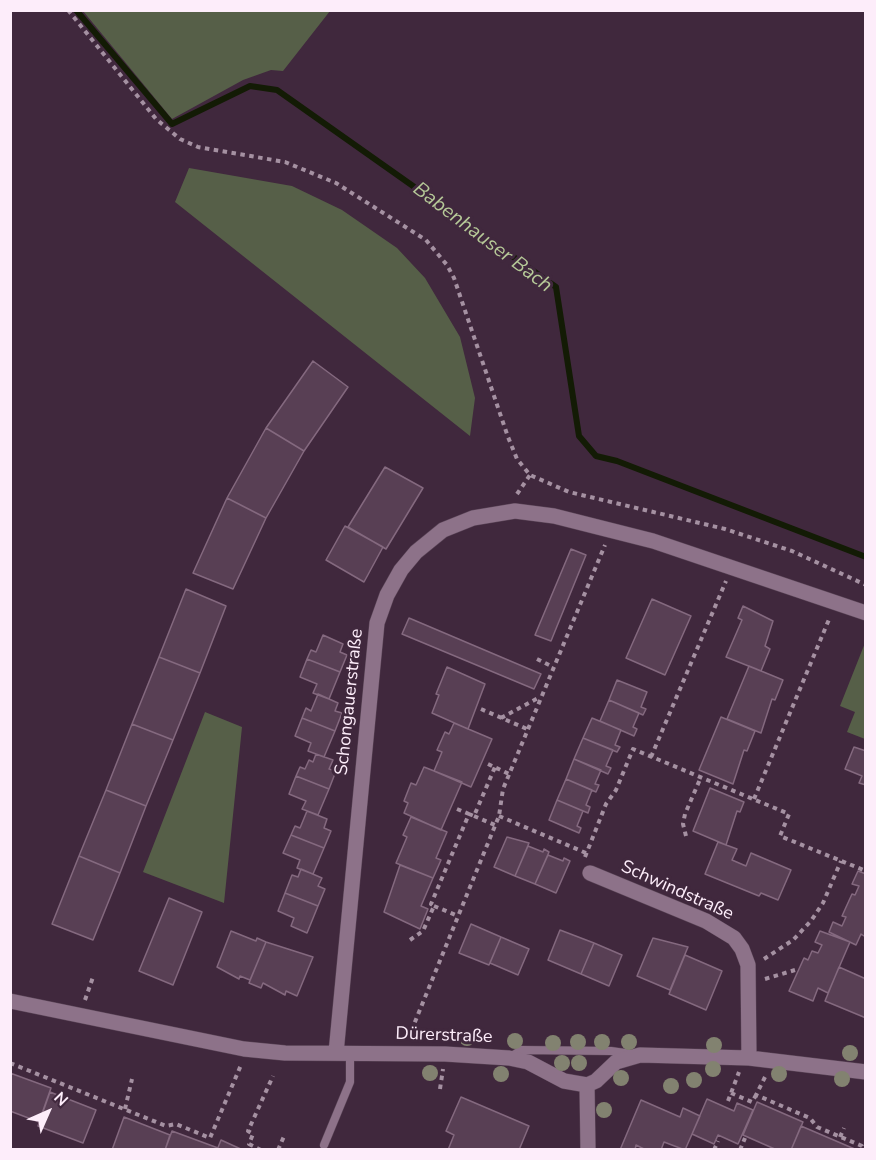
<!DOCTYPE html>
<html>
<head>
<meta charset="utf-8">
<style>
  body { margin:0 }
  #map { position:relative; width:876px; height:1160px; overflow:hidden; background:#40283d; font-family:"Nunito Sans",sans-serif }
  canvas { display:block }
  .frame { position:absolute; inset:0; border:12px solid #fdedfa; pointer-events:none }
  .north { position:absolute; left:18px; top:1082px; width:60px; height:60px; -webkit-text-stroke:4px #40283d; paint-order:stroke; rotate:45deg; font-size:16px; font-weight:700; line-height:24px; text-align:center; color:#fdedfa }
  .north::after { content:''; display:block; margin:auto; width:21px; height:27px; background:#fdedfa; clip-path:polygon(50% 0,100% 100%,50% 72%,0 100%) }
</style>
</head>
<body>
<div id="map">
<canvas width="876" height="1160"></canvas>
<div class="frame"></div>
<div class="north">N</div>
</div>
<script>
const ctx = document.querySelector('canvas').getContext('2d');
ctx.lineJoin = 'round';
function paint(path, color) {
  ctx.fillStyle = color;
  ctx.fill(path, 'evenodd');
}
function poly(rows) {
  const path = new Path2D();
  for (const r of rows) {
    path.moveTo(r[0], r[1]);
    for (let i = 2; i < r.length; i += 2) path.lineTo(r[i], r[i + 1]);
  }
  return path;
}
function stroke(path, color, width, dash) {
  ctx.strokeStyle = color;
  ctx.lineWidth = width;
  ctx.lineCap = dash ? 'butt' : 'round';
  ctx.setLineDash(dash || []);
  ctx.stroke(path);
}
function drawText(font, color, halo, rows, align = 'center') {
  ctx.font = font + ' "Nunito Sans",sans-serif';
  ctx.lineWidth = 6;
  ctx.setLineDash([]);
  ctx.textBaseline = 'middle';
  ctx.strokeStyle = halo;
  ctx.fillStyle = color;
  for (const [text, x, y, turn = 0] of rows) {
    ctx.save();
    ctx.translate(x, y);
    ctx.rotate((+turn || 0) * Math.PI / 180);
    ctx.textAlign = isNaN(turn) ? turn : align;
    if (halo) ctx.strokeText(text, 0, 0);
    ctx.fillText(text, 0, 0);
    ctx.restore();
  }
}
paint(poly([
  [83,11,330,11,283,71,271,70,243,80,172,119],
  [189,168,292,186,342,210,397,248,425,278,460,337,475,398,470,436,175,202],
  [865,643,865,739,847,732,855,712,840,706],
  [205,712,242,727,224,903,143,872]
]), '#565f48');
stroke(poly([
  [76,10,172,124,250,86,277,90,556,287,579,436,596,456,617,461,866,557]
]), '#131b05', 6);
const building = poly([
  [313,361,348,387,304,451,266,428,313,361],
  [266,428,304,451,266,518,227,498,266,428],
  [385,467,423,488,386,549,348,527,385,467],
  [227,498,266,518,233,589,193,573,227,498],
  [345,526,383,547,364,582,326,560,345,526],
  [571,549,586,555,551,641,535,635,571,549],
  [186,589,226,606,200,673,159,657,186,589],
  [652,599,691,616,665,675,626,658,652,599],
  [743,606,773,621,765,646,770,649,761,671,726,657,742,620,738,618,743,606],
  [409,618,541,674,534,689,402,634,409,618],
  [323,635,343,644,340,652,347,655,340,672,307,659,311,650,316,652,323,635],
  [159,657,200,673,173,740,132,724,159,657],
  [307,659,340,672,329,699,313,693,317,684,300,677,307,659],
  [749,666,783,680,775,700,772,699,761,733,727,719,749,666],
  [447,667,485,684,468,729,432,713,439,695,436,694,447,667],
  [617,680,647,692,641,707,646,709,643,715,609,700,617,680],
  [318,694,338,703,335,711,342,713,335,731,302,718,306,708,311,711,318,694],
  [609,700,639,713,633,727,637,729,634,736,600,721,609,700],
  [721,717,755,731,747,751,744,750,733,784,699,770,721,717],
  [302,718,335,731,324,757,308,751,311,743,295,736,302,718],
  [592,718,621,730,615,745,620,747,617,752,583,738,592,718],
  [454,723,492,739,471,787,434,771,442,752,437,750,445,732,449,734,454,723],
  [132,724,173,740,146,806,106,790,132,724],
  [583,738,613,750,606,766,611,768,608,774,574,759,583,738],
  [854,747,866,751,866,785,859,783,862,776,845,769,854,747],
  [316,754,333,760,329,769,336,771,329,789,296,776,300,767,305,769,309,760,313,762,316,754],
  [574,759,601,770,595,784,599,785,596,792,566,779,574,759],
  [424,767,462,782,441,830,404,813,408,803,404,801,411,783,416,785,424,767],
  [296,776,329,789,318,815,302,809,306,801,289,794,296,776],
  [566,779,592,790,586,805,590,807,588,813,557,800,566,779],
  [710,788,744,802,740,812,737,811,726,845,693,831,710,788],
  [106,790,146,806,120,873,79,856,106,790],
  [557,800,583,811,577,826,581,828,579,833,549,820,557,800],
  [307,811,327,819,324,828,331,831,324,848,291,835,295,826,300,828,307,811],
  [411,817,447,832,436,858,441,860,433,878,396,863,407,837,403,835,411,817],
  [291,835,324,848,313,874,297,868,300,860,283,853,291,835],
  [507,837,529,843,515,876,494,867,507,837],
  [718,842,737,849,732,860,746,866,751,853,791,870,778,900,761,893,759,896,705,874,718,842],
  [528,846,543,852,544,849,549,852,535,884,515,876,528,846],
  [548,855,563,861,564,858,570,861,556,893,535,884,548,855],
  [79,856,120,873,93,940,52,924,79,856],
  [400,865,433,878,421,906,428,909,420,929,384,912,400,865],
  [301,869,322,878,318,886,325,889,318,906,285,893,292,875,298,877,301,869],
  [858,871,866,874,866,934,864,936,861,934,856,945,829,932,833,922,842,926,846,917,842,916,852,894,855,895,859,886,852,884,858,871],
  [285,893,318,906,307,933,291,926,294,918,278,911,285,893],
  [169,898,202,912,173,985,139,971,169,898],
  [471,924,501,937,489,965,459,953,471,924],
  [560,930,594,943,581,974,548,960,560,930],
  [231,931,256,941,257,938,266,942,250,980,240,976,239,979,217,967,231,931],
  [820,931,850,942,828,993,818,988,813,1001,789,991,804,958,808,960,812,951,818,953,822,945,815,942,820,931],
  [501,937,529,949,518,975,490,963,501,937],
  [653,938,688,947,670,990,637,976,653,938],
  [266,942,313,957,297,996,286,991,285,995,263,983,261,988,249,983,266,942],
  [594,943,622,955,609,986,581,974,594,943],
  [685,955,722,971,706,1010,669,994,685,955],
  [839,967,866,979,866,1018,825,1001,839,967],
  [10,1073,51,1088,39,1122,10,1111,10,1073],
  [50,1092,96,1110,83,1143,38,1126,50,1092],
  [461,1097,529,1126,519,1150,448,1150,454,1135,446,1131,461,1097],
  [707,1099,734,1111,737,1103,753,1110,738,1144,718,1135,714,1144,692,1134,707,1099],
  [641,1100,680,1117,683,1108,700,1116,685,1150,664,1142,661,1150,646,1150,636,1145,635,1150,620,1150,641,1100],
  [757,1102,803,1122,791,1150,777,1150,743,1135,757,1102],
  [124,1117,170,1135,165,1150,112,1150,124,1117],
  [801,1126,857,1150,791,1150,801,1126],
  [172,1131,218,1148,217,1150,165,1150,172,1131],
  [221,1140,243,1150,217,1150,221,1140]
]);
paint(building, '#583f54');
stroke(building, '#84697f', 1.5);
const service = poly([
  [509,1058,521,1050,611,1051,632,1054],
  [324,1145,350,1082,350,1053]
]);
const minor = poly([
  [590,873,706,921,734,938,742,949,748,965,749,1058],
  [10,1001,244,1049,285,1053,445,1054,509,1058,528,1062,564,1081,587,1085,596,1081,616,1062,640,1055,749,1058,866,1072],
  [336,1053,377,623,387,595,401,570,416,552,443,530,473,518,515,511,554,516,653,541,866,613],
  [587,1085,588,1150]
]);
stroke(service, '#5a4557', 9);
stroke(minor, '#5a4557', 16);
stroke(poly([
  [68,10,156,119,180,139,198,147,285,162,336,183,426,240,447,265,454,278,508,437,517,459,530,475,569,492,725,529,792,551,866,585],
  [517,494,530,475],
  [537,659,553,667],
  [481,709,527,729],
  [501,718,540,697],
  [651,757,726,581],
  [488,764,509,774],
  [754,799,830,617],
  [457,809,469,814],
  [474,816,495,825],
  [499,816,586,853],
  [686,836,683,824,685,814,701,777],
  [585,857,606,804,616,790,633,749,789,814,780,836,866,871],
  [434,906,458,916],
  [410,940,423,931,434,906,431,904,469,814,474,816,495,767],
  [764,959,793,940,811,921,823,903,841,861],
  [765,979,795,970],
  [85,1000,93,977],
  [408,1039,499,816,503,789,605,545],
  [10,1063,166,1126,176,1124,210,1138,241,1065],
  [765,1077,756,1095,810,1118,817,1127,862,1146,864,1150],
  [440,1089,443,1069],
  [731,1093,752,1102,756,1095],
  [728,1101,739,1072],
  [125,1109,132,1079],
  [840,1137,844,1128],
  [261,1150,249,1144,253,1134,248,1131,273,1076],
  [278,1150,285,1134],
  [714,1150,718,1141],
  [740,1150,745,1138]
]), '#a591a2', 4, [4.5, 4.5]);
stroke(service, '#8d7289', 8);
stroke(minor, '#8d7289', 15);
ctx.fillStyle = '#828270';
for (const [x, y] of [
  [467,1038],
  [515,1041],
  [578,1042],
  [602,1042],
  [629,1042],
  [553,1043],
  [714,1045],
  [850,1053],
  [562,1063],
  [579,1063],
  [713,1069],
  [430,1073],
  [501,1074],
  [779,1074],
  [621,1078],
  [842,1079],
  [694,1080],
  [671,1086],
  [604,1110]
]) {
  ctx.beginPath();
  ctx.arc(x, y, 8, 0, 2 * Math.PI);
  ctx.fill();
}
drawText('18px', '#fdedfa', '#40283d', [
  ["Schongauerstraße",350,702,-84],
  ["Schwindstraße",677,891,24],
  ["Dürerstraße",444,1036,2]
]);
drawText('italic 20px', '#b6c998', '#40283d', [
  ["Babenhauser Bach",482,238,37]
]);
</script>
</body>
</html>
